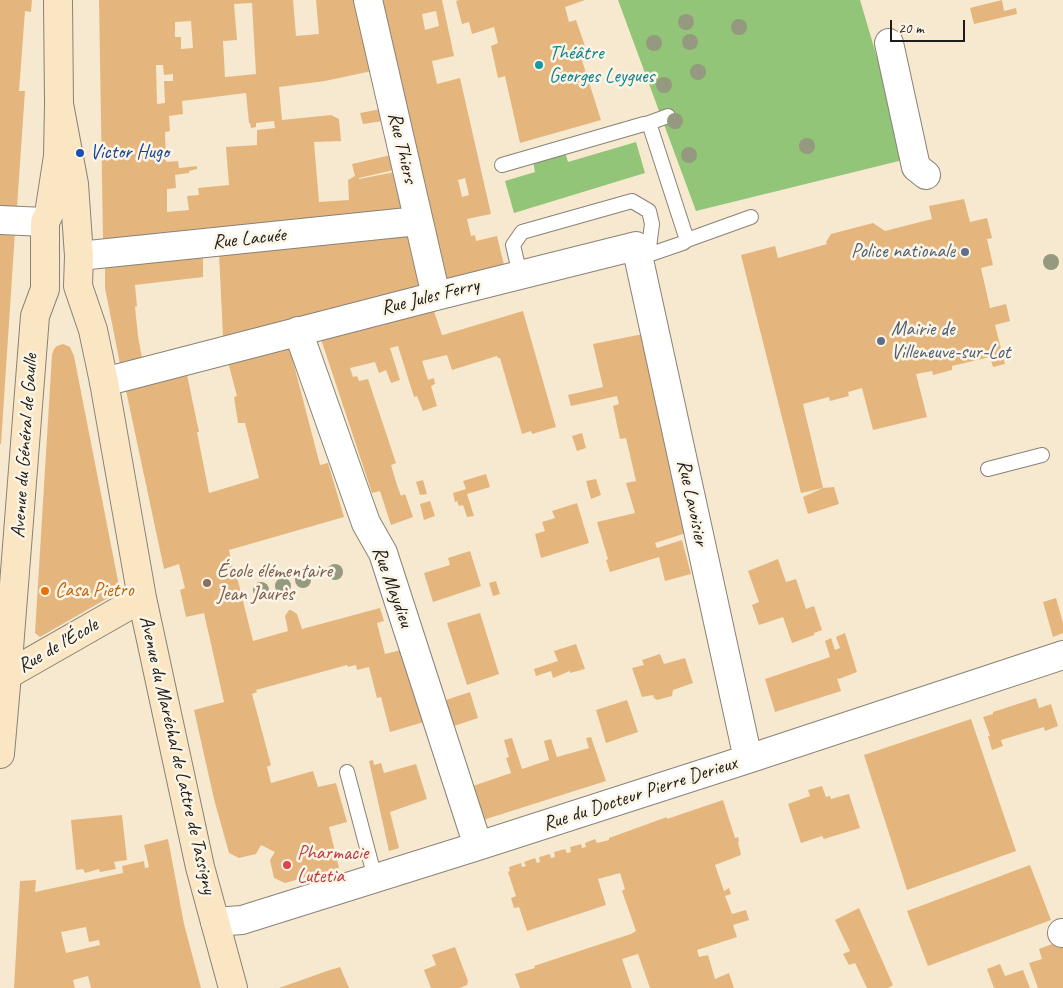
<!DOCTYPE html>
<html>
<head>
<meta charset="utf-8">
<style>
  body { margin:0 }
  #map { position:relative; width:1063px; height:988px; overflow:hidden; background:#f6e9d0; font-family:Caveat,sans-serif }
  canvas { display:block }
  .scale { position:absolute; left:890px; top:20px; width:75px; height:22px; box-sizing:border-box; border:2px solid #1c1c1c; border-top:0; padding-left:6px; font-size:15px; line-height:18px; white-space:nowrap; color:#1c1c1c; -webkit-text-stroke:4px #fcf5e5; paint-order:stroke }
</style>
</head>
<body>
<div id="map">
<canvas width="1063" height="988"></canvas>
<div class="scale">20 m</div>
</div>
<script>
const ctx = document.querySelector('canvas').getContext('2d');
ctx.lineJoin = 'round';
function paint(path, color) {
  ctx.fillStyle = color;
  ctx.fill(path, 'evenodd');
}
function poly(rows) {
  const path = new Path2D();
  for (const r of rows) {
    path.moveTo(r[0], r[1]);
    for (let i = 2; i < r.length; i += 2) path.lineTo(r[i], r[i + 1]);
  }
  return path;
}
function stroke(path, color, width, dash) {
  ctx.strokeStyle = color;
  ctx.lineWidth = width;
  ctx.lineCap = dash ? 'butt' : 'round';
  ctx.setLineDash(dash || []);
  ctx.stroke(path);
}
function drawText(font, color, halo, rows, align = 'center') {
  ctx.font = font + ' Caveat,sans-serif';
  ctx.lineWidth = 5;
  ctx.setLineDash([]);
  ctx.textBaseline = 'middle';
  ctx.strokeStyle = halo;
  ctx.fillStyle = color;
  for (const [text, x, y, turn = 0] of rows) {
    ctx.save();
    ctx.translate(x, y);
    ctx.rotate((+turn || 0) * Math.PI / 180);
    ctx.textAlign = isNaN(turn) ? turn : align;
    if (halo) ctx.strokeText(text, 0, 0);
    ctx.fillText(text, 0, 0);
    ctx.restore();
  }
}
paint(poly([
  [618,0,860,0,907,159,696,211],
  [636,142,645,173,514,213,505,181,535,172,533,161,565,152,568,162]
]), '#92c577');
paint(poly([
  [0,0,32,0,31,12,25,11,19,91,25,91,17,207,0,206],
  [99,0,293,0,296,36,319,34,316,0,356,0,372,71,325,81,279,87,282,120,331,115,339,119,341,141,314,142,319,202,349,200,348,180,355,176,352,164,391,155,394,170,359,178,359,179,395,172,404,211,106,242,103,240],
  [252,3,256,74,225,77,223,41,237,40,234,4],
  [191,21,193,48,181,49,181,37,175,37,175,22],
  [156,65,163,65,164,75,173,74,173,81,164,81,165,103,157,104],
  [246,93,249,123,250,123,251,128,256,127,256,123,274,121,275,128,257,130,257,145,226,147,229,185,198,188,199,195,187,196,189,210,167,212,167,189,176,188,175,175,189,173,189,171,197,169,197,166,179,168,178,161,166,162,165,132,170,131,169,116,183,114,182,101],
  [381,0,442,0,454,56,432,61,437,84,460,78,491,214,467,219,471,236,475,235,476,241,497,236,504,265,449,280,443,276],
  [436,11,439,26,425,30,422,14],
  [465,178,469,195,462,197,458,180],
  [459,0,585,0,565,7,569,22,576,20,587,52,580,54,601,120,520,143,505,76,498,78,491,46,498,43,494,27,472,34,469,22,462,24,456,1],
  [1002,0,1004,11,1016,8,1017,14,974,24,970,8],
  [381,109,383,121,363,124,360,113],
  [964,199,970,222,987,218,992,238,987,239,993,265,981,268,990,308,1006,304,1010,321,995,325,1005,364,993,367,990,357,952,366,952,370,933,375,932,371,916,374,927,417,873,430,862,388,848,392,849,396,830,401,829,397,803,404,823,488,834,487,839,504,808,514,803,497,823,488,801,493,741,255,775,246,778,258,827,244,826,242,831,234,873,223,885,231,932,219,929,206],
  [0,231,15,232,1,444,0,444],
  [409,232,420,286,223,337,219,253],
  [203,255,203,277,135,285,137,306,135,307,138,336,142,358,120,364,105,288,105,266],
  [433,308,442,335,443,335,523,311,556,427,532,434,531,431,522,434,500,358,498,358,497,356,452,370,447,355,422,361,428,380,434,378,435,384,431,386,437,406,423,411,417,396,414,397,398,346,390,348,400,380,391,383,386,370,379,373,375,362,350,368,353,377,357,376,359,381,368,379,396,463,391,465,397,485,401,496,405,494,413,517,391,525,380,491,372,493,320,336],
  [643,334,686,533,655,543,657,548,682,540,691,574,665,581,659,557,610,572,606,560,608,559,597,522,635,513,626,483,636,481,626,438,620,439,613,406,619,404,617,396,571,406,568,395,603,387,593,344],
  [63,344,70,347,74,356,120,591,40,637,35,633,52,355,54,349,57,346],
  [289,346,320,465,328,463,344,517,229,550,234,574,236,573,253,641,288,631,285,616,289,610,291,610,297,614,302,629,380,608,384,621,377,623,385,654,401,650,424,722,390,732,381,697,377,698,369,667,357,670,356,665,348,667,347,665,256,690,257,692,252,694,271,765,267,767,271,783,313,771,318,787,336,783,347,822,329,827,339,868,285,883,274,878,270,860,275,852,261,845,256,854,239,858,229,853,214,799,194,710,224,702,204,613,186,617,180,590,185,588,179,564,164,569,125,386,186,370,199,432,197,432,209,493,259,478,245,423,238,423,234,397,237,396,228,362],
  [582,433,586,448,577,451,572,436],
  [486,474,490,487,467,494,474,516,467,517,463,505,459,506,457,501,455,502,453,493,466,489,463,481],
  [596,479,601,495,591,499,586,481],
  [423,480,427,494,420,495,416,482],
  [430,501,435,516,424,520,420,504],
  [577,503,589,543,541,558,535,534,545,531,542,522,555,518,552,511],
  [470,551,481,586,433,602,424,573,450,565,448,558],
  [778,559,786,582,796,579,806,609,814,606,822,630,814,633,814,635,792,643,783,617,759,625,752,605,759,602,748,571],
  [496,581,500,594,493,596,489,583],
  [1056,598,1063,623,1063,633,1053,637,1043,602],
  [480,613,499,674,467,685,447,623],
  [845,633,857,672,839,679,837,678,841,691,775,712,765,679,830,657,825,641,831,638,835,650,840,648,836,637],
  [576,644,585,669,570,673,570,671,553,678,551,671,536,676,534,669,558,661,554,651],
  [660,654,664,664,685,658,693,683,673,690,672,696,657,700,654,698,653,695,642,697,632,668,644,665,642,660],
  [470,692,478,718,454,726,446,700],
  [1036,698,1039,708,1051,704,1058,726,1045,731,1044,727,1001,740,1003,746,992,750,988,736,990,736,983,717,993,714,993,712],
  [627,700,638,732,606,743,596,710],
  [971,719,1016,851,907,890,864,755],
  [591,737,606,781,483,820,473,786,511,773,506,758,509,757,504,740,512,738,522,769,549,760,544,741,551,739,557,757,589,748,586,738],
  [373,760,374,765,381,763,384,773,416,764,427,799,390,812,399,848,389,851,369,761],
  [822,786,826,797,830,796,831,799,849,794,860,828,824,839,822,836,801,843,788,804,810,796,808,790],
  [723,800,735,838,738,837,739,841,738,842,741,855,715,865,724,891,729,888,731,894,725,896,732,914,746,910,749,920,733,925,737,937,697,950,699,957,708,955,715,979,729,973,734,988,650,988,638,954,622,959,632,988,520,988,515,974,535,968,534,966,631,934,636,931,622,891,625,889,620,873,598,879,606,905,527,931,519,907,514,908,511,898,516,896,508,872,510,871,509,867,521,863,522,867,526,866,524,862,535,858,537,863,540,862,539,857,550,854,551,858,555,857,554,852,565,849,567,853,571,852,570,847,581,844,582,848,586,847,585,843,595,839,597,843,609,840,609,838,667,817,667,819],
  [122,815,127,860,114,862,116,869,100,872,99,869,85,873,83,869,76,870,71,820],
  [168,839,184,924,201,988,91,988,88,976,73,980,75,988,14,988,20,881,36,880,35,892,123,873,122,866,144,861,145,868,149,867,144,845],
  [86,927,89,942,99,940,100,945,66,953,61,932],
  [1030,865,1051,920,928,966,907,911],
  [859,908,893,985,888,988,867,988,855,963,849,965,843,954,850,951,835,920],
  [1063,940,1063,988,1038,988,1029,963,1042,959,1039,949],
  [455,947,468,981,467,985,460,988,431,988,424,970,436,965,432,955],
  [1000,964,1005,976,1023,970,1030,988,994,988,987,969],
  [340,967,349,988,279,988,327,971]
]), '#e4b67e');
const lane = poly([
  [649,123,687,240],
  [502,165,644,124,649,123,668,116],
  [642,251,648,255,683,243,687,240,751,217],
  [520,275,513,245,522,232,632,201,649,211,652,224,648,255],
  [988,469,1042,455],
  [347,772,375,878]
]);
const street = poly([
  [368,0,436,296],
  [889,43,916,167,926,175],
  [0,220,45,222],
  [79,256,418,221],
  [298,331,366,523,383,553,478,846],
  [104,382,436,296,636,246,748,759],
  [215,922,242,920,478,846,748,759,1063,655],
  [1062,933,1063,933]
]);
const secondary = poly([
  [59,104,74,184,79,256,78,286,93,330,104,382,142,598,200,867,233,988],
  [0,679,142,598],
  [0,754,7,674,35,316,45,289,45,222,49,214,58,156,59,104,58,0]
]);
stroke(lane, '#898276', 16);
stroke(street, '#898276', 30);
stroke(secondary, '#898276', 30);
stroke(lane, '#fff', 14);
stroke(street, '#fff', 28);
stroke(secondary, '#fbe6c4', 28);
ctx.fillStyle = '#95997f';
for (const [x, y] of [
  [686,22],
  [739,27],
  [690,42],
  [654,43],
  [698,72],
  [664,85],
  [675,121],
  [807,146],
  [689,155],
  [1051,262],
  [335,572],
  [303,580],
  [283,586],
  [261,590]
]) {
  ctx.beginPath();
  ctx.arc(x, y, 8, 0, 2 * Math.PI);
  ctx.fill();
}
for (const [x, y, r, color] of [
  [539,65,5,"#0f9aa8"],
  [80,153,5,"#1a4fb4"],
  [965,252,5,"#5c6f8a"],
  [881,341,5,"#5c6f8a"],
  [207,583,5,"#8d6e63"],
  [45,591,5,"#e8710a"],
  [287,865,5,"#e0444e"]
]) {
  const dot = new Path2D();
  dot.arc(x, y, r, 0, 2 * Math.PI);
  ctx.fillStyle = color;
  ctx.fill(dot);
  stroke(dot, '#fcf5e5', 2);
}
drawText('20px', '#0d838f', '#fcf5e5', [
  ["Théâtre",549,54],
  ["Georges Leygues",549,77]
], 'left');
drawText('20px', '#1c1c1c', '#fcf5e5', [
  ["Rue Thiers",402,148,77],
  ["Rue Lacuée",249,239,-6],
  ["Rue Jules Ferry",430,297,-14],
  ["Avenue du Général de Gaulle",25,446,-86],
  ["Rue Lavoisier",692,503,78],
  ["Rue Maydieu",392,587,70],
  ["Rue de l'École",58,646,-30],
  ["Avenue du Maréchal de Lattre de Tassigny",177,755,77],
  ["Rue du Docteur Pierre Derieux",640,794,-18]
]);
drawText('20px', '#164399', '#fcf5e5', [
  ["Victor Hugo",90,153]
], 'left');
drawText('20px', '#4e5e75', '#fcf5e5', [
  ["Police nationale",955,252],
  ["Mairie de",891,330,"left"],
  ["Villeneuve-sur-Lot",891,353,"left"]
], 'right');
drawText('20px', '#785e54', '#fcf5e5', [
  ["École élémentaire",217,572],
  ["Jean Jaurès",217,595]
], 'left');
drawText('20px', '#c56008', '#fcf5e5', [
  ["Casa Pietro",55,591]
], 'left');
drawText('20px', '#be3a42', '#fcf5e5', [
  ["Pharmacie",297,854],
  ["Lutetia",297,877]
], 'left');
</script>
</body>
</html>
